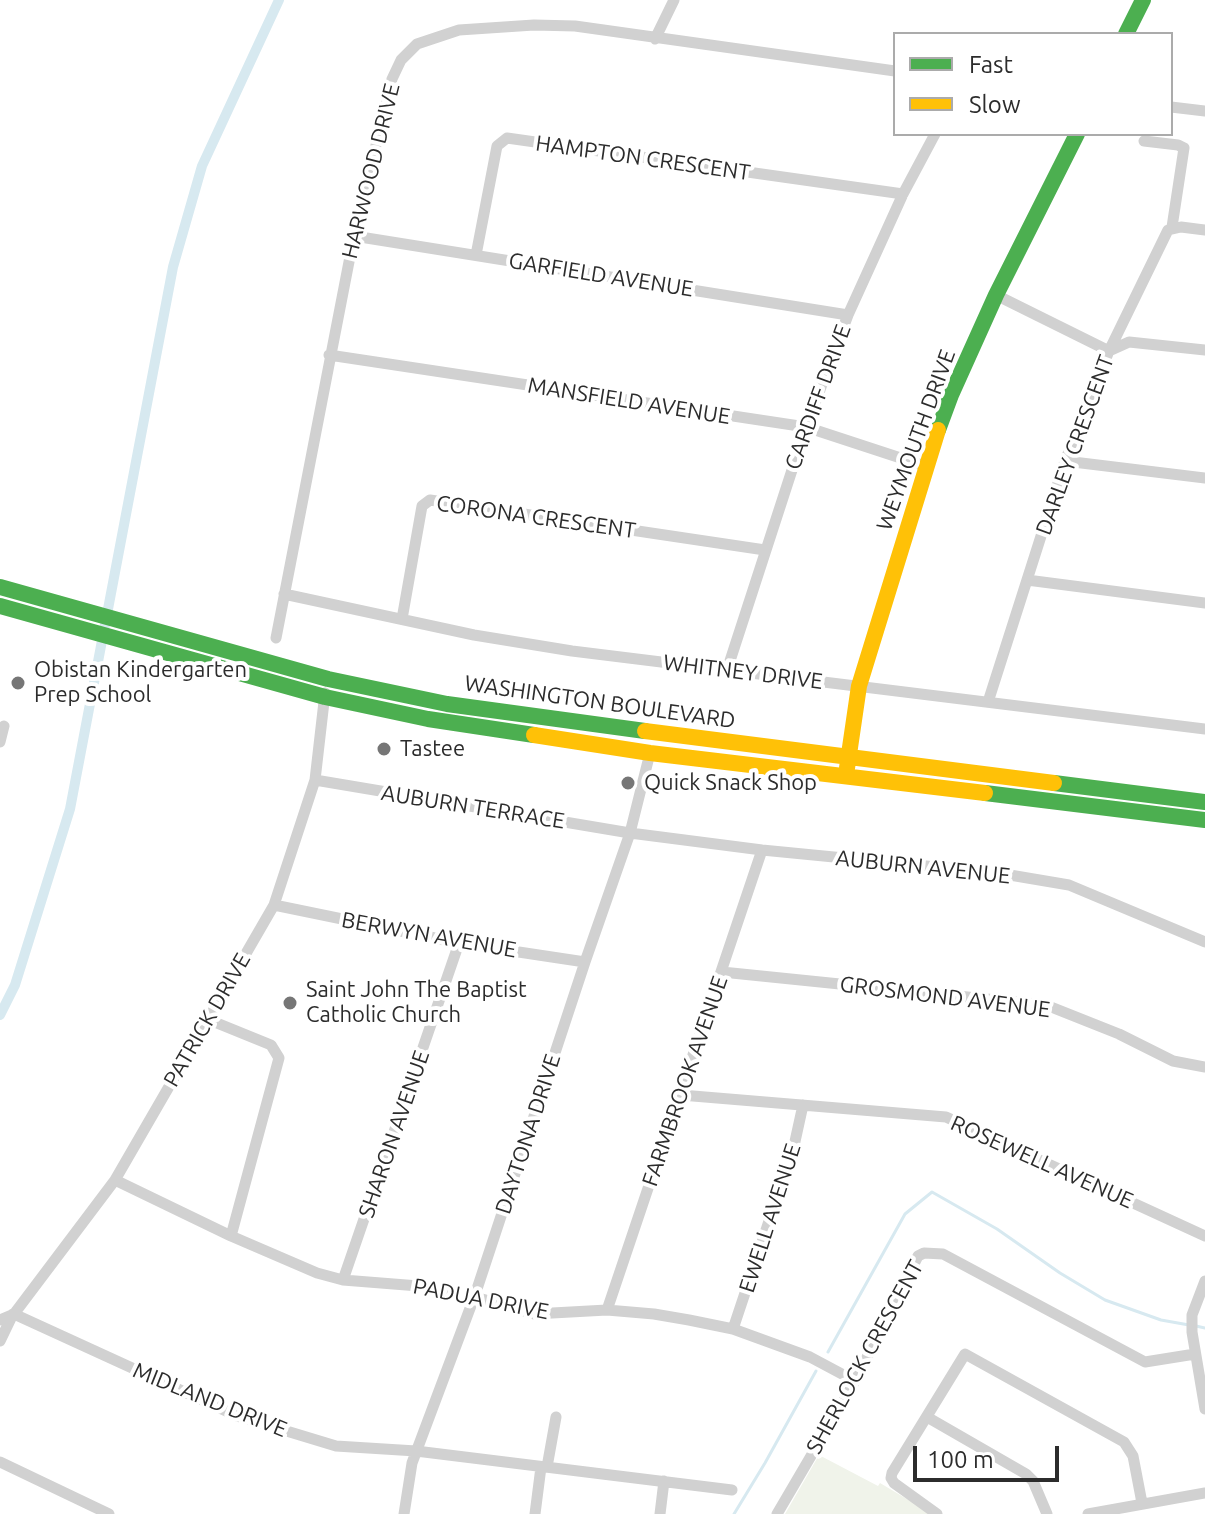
<!DOCTYPE html>
<html>
<head>
<meta charset="utf-8">
<style>
  body { margin:0 }
  #map { position:relative; width:1205px; height:1514px; overflow:hidden; background:#fff; font-family:Ubuntu,sans-serif }
  canvas { display:block }
  .legend { position:absolute; left:893px; top:32px; width:280px; height:104px; box-sizing:border-box; background:#fff; border:2px solid #ababab; margin:0; padding:10px 14px; list-style:none; font-size:24px; color:#2c2c2c }
  .legend li { display:flex; align-items:center; gap:16px; height:40px }
  .legend b { width:40px; border:2px solid #ababab }
  .scale { position:absolute; left:913px; top:1446px; width:146px; height:36px; box-sizing:border-box; border:4px solid #2c2c2c; border-top:0; padding-left:10px; font-size:24px; line-height:28px; white-space:nowrap; color:#2c2c2c; -webkit-text-stroke:6px #fff; paint-order:stroke }
</style>
</head>
<body>
<div id="map">
<canvas width="1205" height="1514"></canvas>
<ul class="legend">
<li><b style="height:10px;background:#4caf50"></b>Fast</li>
<li><b style="height:10px;background:#ffc107"></b>Slow</li>
</ul>
<div class="scale">100 m</div>
</div>
<script>
const ctx = document.querySelector('canvas').getContext('2d');
ctx.lineJoin = 'round';
function paint(path, color) {
  ctx.fillStyle = color;
  ctx.fill(path, 'evenodd');
}
function poly(rows) {
  const path = new Path2D();
  for (const r of rows) {
    path.moveTo(r[0], r[1]);
    for (let i = 2; i < r.length; i += 2) path.lineTo(r[i], r[i + 1]);
  }
  return path;
}
function stroke(path, color, width, dash) {
  ctx.strokeStyle = color;
  ctx.lineWidth = width;
  ctx.lineCap = dash ? 'butt' : 'round';
  ctx.setLineDash(dash || []);
  ctx.stroke(path);
}
function drawText(font, color, halo, rows, align = 'center') {
  ctx.font = font + ' Ubuntu,sans-serif';
  ctx.lineWidth = 8;
  ctx.setLineDash([]);
  ctx.textBaseline = 'middle';
  ctx.strokeStyle = halo;
  ctx.fillStyle = color;
  for (const [text, x, y, turn = 0] of rows) {
    ctx.save();
    ctx.translate(x, y);
    ctx.rotate((+turn || 0) * Math.PI / 180);
    ctx.textAlign = isNaN(turn) ? turn : align;
    if (halo) ctx.strokeText(text, 0, 0);
    ctx.fillText(text, 0, 0);
    ctx.restore();
  }
}
paint(poly([
  [819,1455,878,1486,880,1483,932,1514,785,1514]
]), '#f0f3ea');
stroke(poly([
  [1196,1326,1205,1328],
  [828,1352,905,1214,932,1192,997,1229,1060,1273,1105,1300,1161,1320,1189,1325],
  [734,1514,765,1463,816,1371]
]), '#d7e9f0', 3);
stroke(poly([
  [0,1015,15,985,70,809,173,267,202,166,279,0]
]), '#d7e9f0', 10);
stroke(poly([
  [655,39,674,0],
  [1171,107,1205,111],
  [1144,141,1178,145,1184,148,1172,227],
  [354,236,848,315],
  [476,255,497,146,507,138,903,194],
  [996,295,1109,351,1129,342,1205,350],
  [329,355,806,427,925,466],
  [1065,461,1205,478],
  [1027,580,1205,603],
  [284,594,474,635,572,651,1205,729],
  [402,619,422,506,430,500,765,550],
  [276,638,354,236,392,79,401,60,417,44,459,30,534,25,575,26,895,71],
  [727,670,806,427,848,315,903,194,935,134],
  [988,702,1065,461,1109,351,1168,230,1181,227,1205,230],
  [0,742,4,726],
  [315,780,630,833,762,850,998,873,1069,885,1205,942],
  [274,905,459,943,585,962],
  [722,972,1046,1005,1119,1034,1173,1061,1205,1067],
  [207,1019,271,1045,279,1058,231,1236],
  [681,1095,946,1117,1205,1236],
  [115,1180,231,1236,317,1273,343,1280,444,1288,534,1314,607,1310,654,1314,689,1320,733,1329,810,1357,855,1381],
  [343,1280,459,943],
  [1205,1281,1192,1315,1192,1332,1205,1409],
  [607,1310,762,850],
  [14,1314,237,1416,336,1446,416,1451,732,1490],
  [0,1320,14,1314,115,1180,274,905,315,780,325,693],
  [733,1329,794,1146,803,1105],
  [0,1341,13,1314],
  [927,1417,1026,1474,1033,1481,1047,1514],
  [0,1462,109,1514],
  [547,1467,556,1417],
  [404,1514,412,1463,475,1295,585,962,630,833,650,753],
  [535,1514,541,1467],
  [660,1514,664,1481],
  [777,1514,855,1381,918,1256,924,1253,943,1254,1145,1362,1195,1354],
  [937,1514,894,1483,891,1478,892,1473,965,1354,1124,1442,1133,1456,1142,1503],
  [1088,1514,1205,1493]
]), '#d1d1d1', 11);
stroke(poly([
  [1126,34,1143,0],
  [938,430,951,395,996,295,1077,134],
  [0,587,328,679,447,704,645,731],
  [0,606,325,697,428,719,534,735],
  [1054,783,1205,802],
  [985,793,1205,820]
]), '#4caf50', 16);
stroke(poly([
  [645,731,1054,783],
  [534,735,650,753,985,793],
  [847,768,859,686,938,430]
]), '#ffc107', 16);
for (const [x, y, r, color] of [
  [18,683,8,"#767676"],
  [384,749,8,"#767676"],
  [628,783,8,"#767676"],
  [290,1003,8,"#767676"]
]) {
  const dot = new Path2D();
  dot.arc(x, y, r, 0, 2 * Math.PI);
  ctx.fillStyle = color;
  ctx.fill(dot);
  stroke(dot, '#fff', 3);
}
drawText('22px', '#2c2c2c', '#fff', [
  ["HAMPTON CRESCENT",643,158,8],
  ["HARWOOD DRIVE",371,171,-76],
  ["GARFIELD AVENUE",601,275,9],
  ["CARDIFF DRIVE",818,397,-70],
  ["MANSFIELD AVENUE",629,401,9],
  ["WEYMOUTH DRIVE",916,440,-70],
  ["DARLEY CRESCENT",1075,445,-70],
  ["CORONA CRESCENT",536,517,8],
  ["WHITNEY DRIVE",743,672,7],
  ["WASHINGTON BOULEVARD",600,702,8],
  ["AUBURN TERRACE",473,807,9],
  ["AUBURN AVENUE",923,867,6],
  ["BERWYN AVENUE",429,935,10],
  ["GROSMOND AVENUE",945,997,7],
  ["PATRICK DRIVE",207,1020,-60],
  ["FARMBROOK AVENUE",685,1081,-71],
  ["SHARON AVENUE",394,1134,-71],
  ["DAYTONA DRIVE",528,1134,-72],
  ["ROSEWELL AVENUE",1042,1162,24],
  ["EWELL AVENUE",770,1218,-72],
  ["PADUA DRIVE",481,1299,11],
  ["SHERLOCK CRESCENT",865,1357,-61],
  ["MIDLAND DRIVE",210,1400,22]
]);
drawText('22px', '#2c2c2c', '#fff', [
  ["Obistan Kindergarten",34,670],
  ["Prep School",34,695],
  ["Tastee",400,749],
  ["Quick Snack Shop",644,783],
  ["Saint John The Baptist",306,990],
  ["Catholic Church",306,1015]
], 'left');
</script>
</body>
</html>
